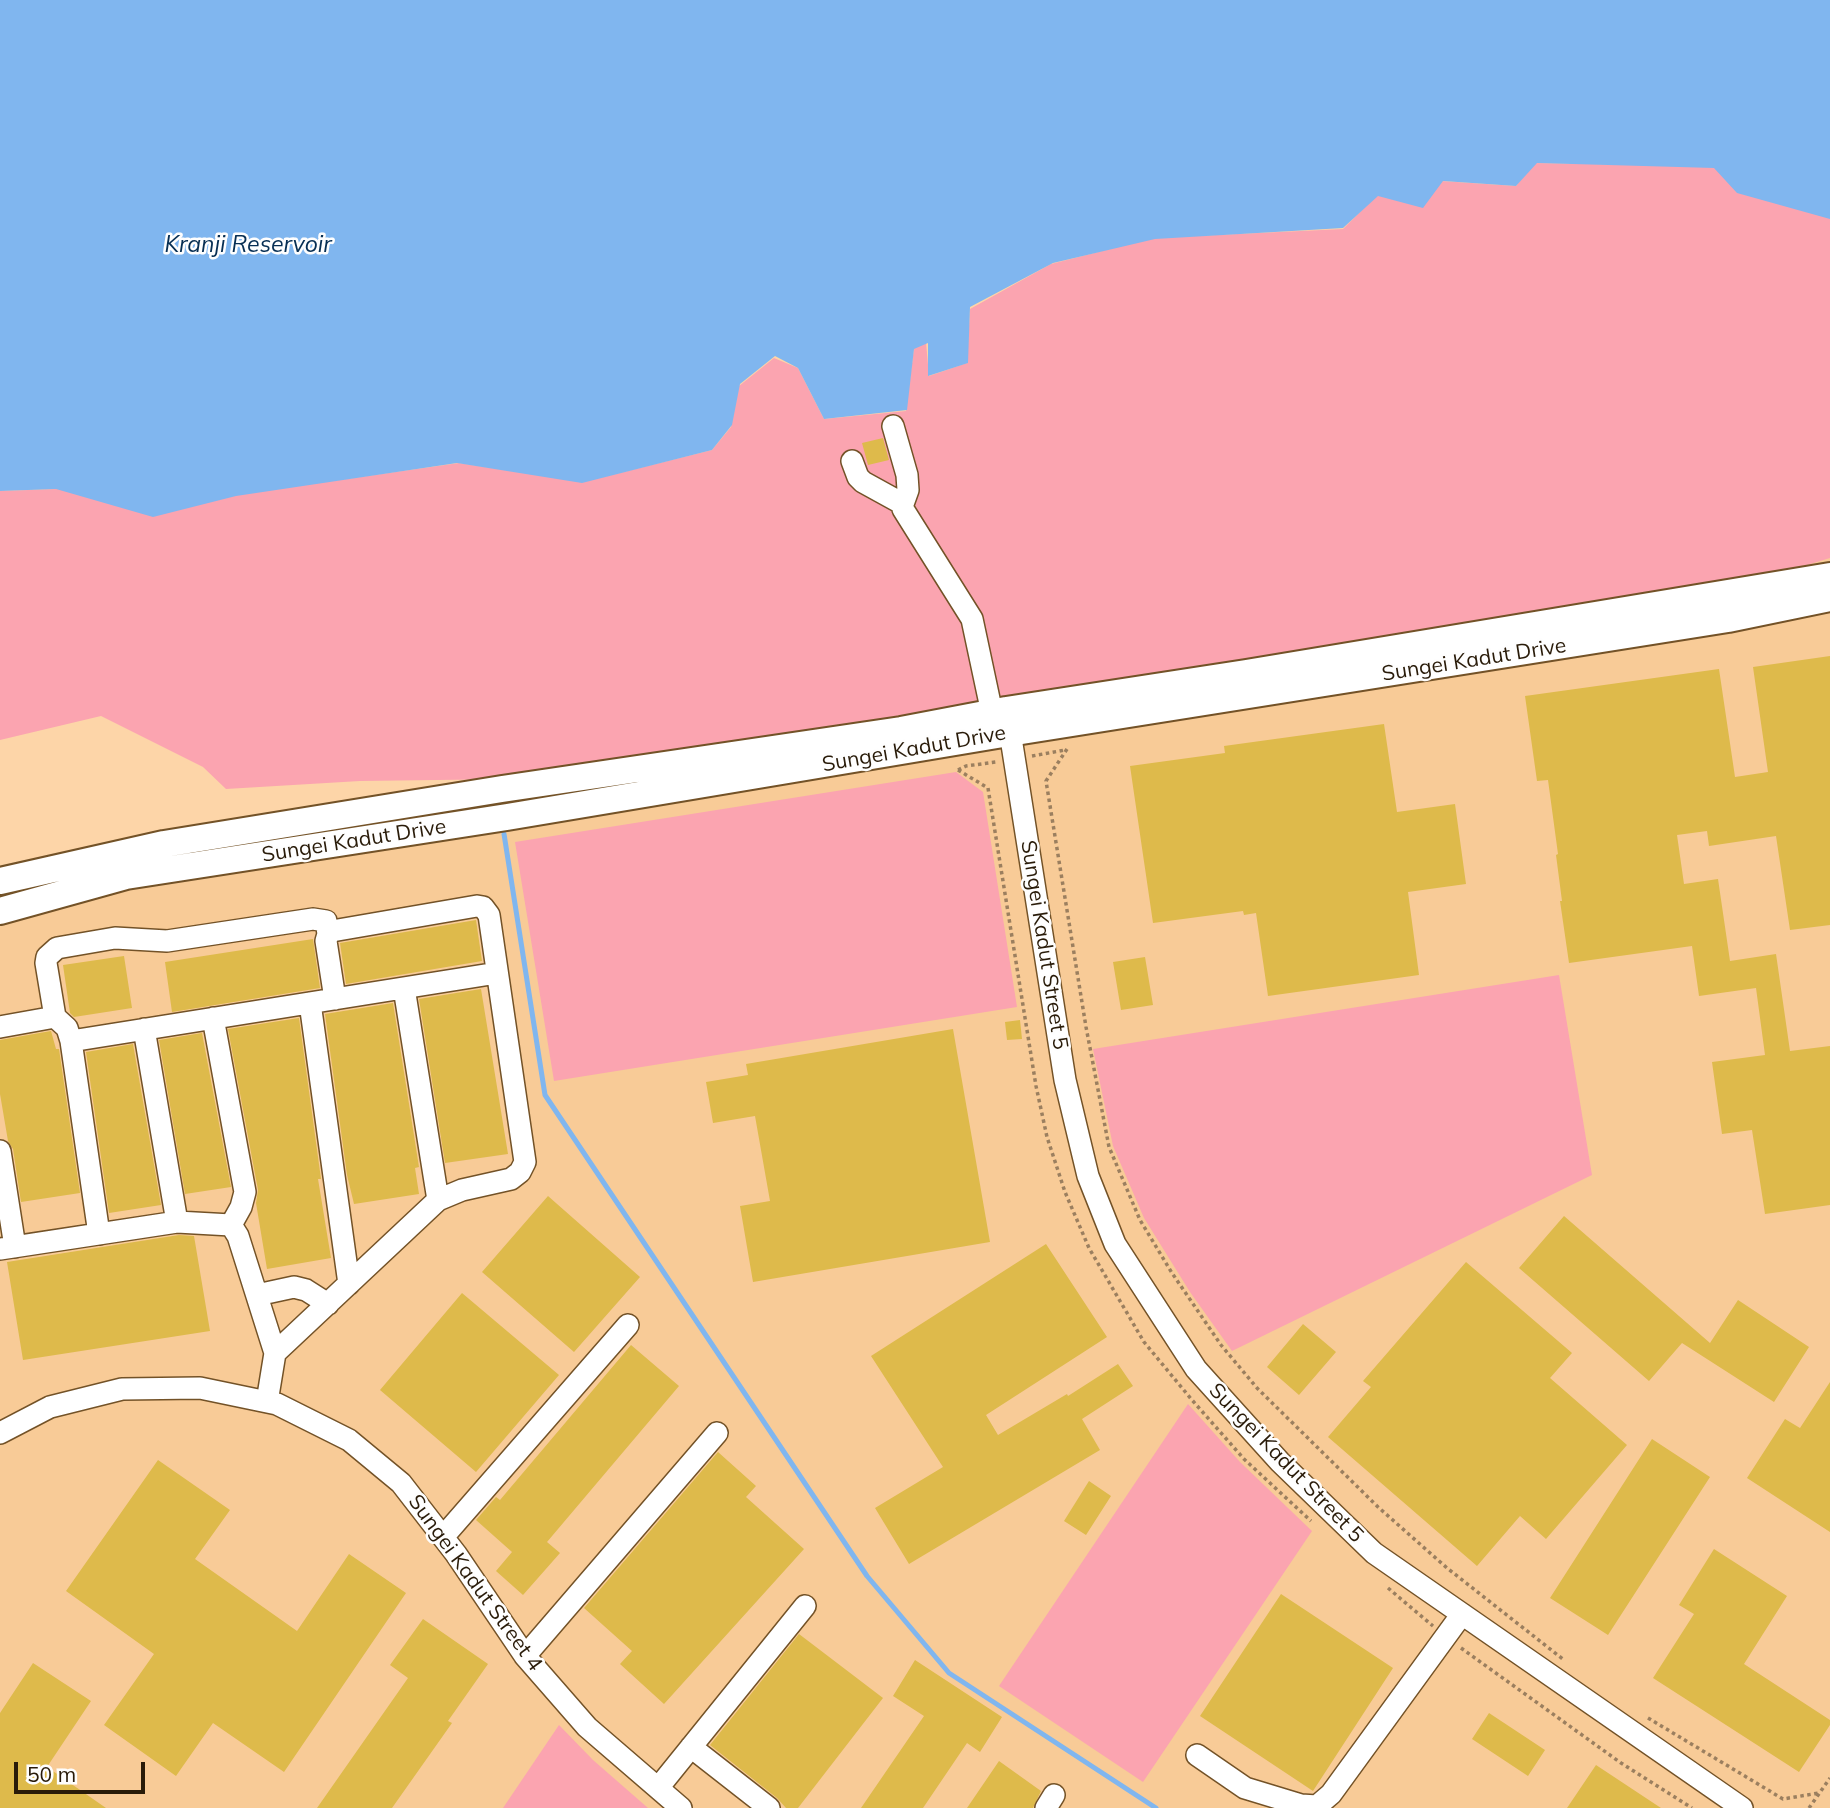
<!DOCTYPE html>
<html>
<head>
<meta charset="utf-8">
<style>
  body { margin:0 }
  #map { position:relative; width:1830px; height:1808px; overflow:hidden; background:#fdd5a8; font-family:Mulish,sans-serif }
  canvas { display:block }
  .scale { position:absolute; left:14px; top:1762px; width:131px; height:32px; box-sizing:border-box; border:4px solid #291b09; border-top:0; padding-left:9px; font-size:21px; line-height:24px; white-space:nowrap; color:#291b09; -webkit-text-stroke:5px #fefefe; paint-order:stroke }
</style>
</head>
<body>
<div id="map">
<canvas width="1830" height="1808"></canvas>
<div class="scale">50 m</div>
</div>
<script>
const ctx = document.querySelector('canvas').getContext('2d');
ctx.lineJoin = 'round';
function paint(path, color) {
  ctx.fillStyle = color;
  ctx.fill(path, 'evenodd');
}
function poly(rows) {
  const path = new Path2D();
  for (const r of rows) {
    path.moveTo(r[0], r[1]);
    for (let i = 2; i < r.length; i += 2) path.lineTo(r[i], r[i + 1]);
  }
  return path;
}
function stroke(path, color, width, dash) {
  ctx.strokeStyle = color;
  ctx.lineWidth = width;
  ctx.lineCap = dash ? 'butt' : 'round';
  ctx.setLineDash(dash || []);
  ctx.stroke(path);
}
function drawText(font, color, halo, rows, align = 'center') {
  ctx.font = font + ' Mulish,sans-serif';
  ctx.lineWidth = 5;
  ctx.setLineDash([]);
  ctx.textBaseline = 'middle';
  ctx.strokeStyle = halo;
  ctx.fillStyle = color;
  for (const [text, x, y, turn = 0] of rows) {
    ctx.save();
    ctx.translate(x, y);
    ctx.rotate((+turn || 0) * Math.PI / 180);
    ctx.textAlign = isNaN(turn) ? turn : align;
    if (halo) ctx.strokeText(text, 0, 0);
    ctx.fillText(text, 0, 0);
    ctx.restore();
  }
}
paint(poly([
  [1830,545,1830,1808,0,1808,0,886]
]), '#f8cb97');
paint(poly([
  [1534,163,1713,166,1830,218,1830,558,1807,565,591,778,360,781,226,789,203,767,101,716,0,740,0,491,56,489,233,495,459,463,583,482,712,450,731,427,739,386,774,358,798,368,824,419,906,411,914,348,926,342,929,376,967,363,970,309,1051,264,1153,238,1343,229,1378,194,1441,181,1516,186],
  [956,772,983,792,1017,1007,554,1081,515,842],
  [1559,975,1592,1175,1232,1351,1190,1292,1144,1218,1113,1146,1093,1049],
  [1188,1404,1240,1462,1312,1531,1143,1782,999,1686],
  [559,1725,593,1760,648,1808,503,1808]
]), '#fba4b0');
paint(poly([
  [0,0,1830,0,1830,219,1737,193,1714,168,1537,163,1516,186,1443,181,1423,208,1378,196,1343,228,1155,239,1053,263,970,307,968,363,928,376,928,343,914,349,907,410,824,419,798,368,775,356,740,384,732,425,712,450,582,483,457,463,236,496,153,517,56,489,0,491]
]), '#80b6ef');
stroke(poly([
  [504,834,545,1095,867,1576,949,1673,1156,1808]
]), '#80b6ef', 5);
paint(poly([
  [883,438,889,460,868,465,862,443],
  [1830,656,1830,925,1790,930,1776,836,1709,846,1707,831,1677,835,1684,884,1718,879,1730,961,1776,954,1790,1051,1830,1046,1830,1205,1765,1214,1752,1130,1722,1134,1712,1062,1765,1055,1756,988,1699,996,1692,946,1569,963,1560,901,1562,901,1556,855,1558,854,1548,780,1537,781,1525,696,1719,669,1735,777,1768,772,1753,667],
  [1384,724,1397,812,1455,804,1466,884,1408,892,1419,975,1268,996,1256,913,1244,915,1243,911,1153,923,1130,766,1225,753,1224,746],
  [476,920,482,961,346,984,340,943],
  [313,939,320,988,172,1012,165,962],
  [124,956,132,1008,74,1017,70,1013,63,965],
  [1145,957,1153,1005,1121,1010,1113,962],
  [481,989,508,1154,445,1163,419,999],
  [393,1003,419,1167,415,1168,419,1194,354,1204,347,1175,325,1014],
  [299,1018,321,1179,318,1179,331,1258,267,1269,256,1203,258,1190,228,1029],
  [1020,1020,1022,1039,1007,1040,1005,1022],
  [953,1029,990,1242,753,1282,740,1206,770,1201,755,1116,713,1123,706,1082,748,1075,746,1064],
  [51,1031,56,1049,59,1049,80,1193,21,1202,13,1149,8,1141,0,1094,0,1040],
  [202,1033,231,1187,185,1194,159,1040],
  [133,1044,161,1205,109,1213,86,1052],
  [548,1196,640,1277,574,1352,482,1272],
  [1564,1216,1710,1343,1738,1300,1809,1347,1774,1402,1682,1343,1649,1381,1519,1268],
  [179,1235,194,1236,210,1331,23,1360,7,1262],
  [1046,1244,1107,1337,986,1415,998,1435,1067,1394,1068,1396,1118,1364,1133,1386,1082,1419,1100,1450,909,1564,875,1508,943,1467,871,1356],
  [1466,1262,1572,1353,1550,1378,1627,1445,1546,1539,1520,1516,1477,1566,1328,1437,1371,1387,1363,1381],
  [462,1293,559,1375,476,1472,380,1390],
  [1303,1324,1336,1352,1299,1395,1267,1367],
  [631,1345,679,1386,547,1542,560,1553,523,1595,496,1571,512,1552,476,1520,496,1497,500,1500],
  [1830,1382,1830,1532,1747,1478,1785,1419,1800,1428],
  [1652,1439,1710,1477,1608,1635,1550,1598],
  [718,1452,756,1486,746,1497,804,1549,664,1704,620,1664,632,1651,584,1608],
  [158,1460,230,1510,195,1559,297,1631,349,1554,406,1593,284,1772,213,1723,176,1776,104,1725,154,1654,66,1591],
  [1089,1481,1111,1496,1086,1535,1064,1521],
  [1714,1549,1787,1596,1744,1664,1830,1720,1830,1725,1799,1772,1653,1678,1694,1614,1679,1605],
  [1281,1594,1393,1668,1313,1791,1200,1716],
  [423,1619,488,1664,448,1721,452,1723,392,1808,317,1808,408,1678,390,1665],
  [799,1634,883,1698,798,1808,786,1808,777,1798,710,1745],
  [915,1660,1002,1717,980,1752,967,1743,923,1808,861,1808,924,1716,893,1696],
  [33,1663,91,1701,47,1767,106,1808,0,1808,0,1713],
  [1489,1713,1545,1750,1528,1776,1472,1739],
  [999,1761,1041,1791,1033,1808,967,1808],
  [1596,1765,1661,1808,1567,1808]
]), '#deba4b');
const minor = poly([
  [893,426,907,475,908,490,903,504,903,509,972,619,992,713],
  [852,461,858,477,863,482,903,504],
  [1008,719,1065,1080,1088,1176,1115,1244,1196,1369,1280,1462,1374,1553,1742,1808],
  [404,988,438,1200],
  [310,1003,349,1284],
  [55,1017,46,963,47,957,57,948,115,938,167,941,313,919,326,921,328,934],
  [213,1018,245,1192,241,1207,231,1225],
  [0,1027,55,1017,67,1028,71,1041,99,1234],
  [144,1029,177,1222],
  [71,1041,497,973],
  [0,1151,15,1247],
  [231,1225,238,1236,275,1353,267,1402],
  [0,1249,177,1222,231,1225],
  [257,1295,294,1287,306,1290,328,1304],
  [275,1353,438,1200,462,1190,511,1179,520,1172,525,1162,489,915,483,907,477,906,332,931,328,934,326,941,335,999],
  [0,1433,50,1407,122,1389,200,1388,277,1404,349,1440,401,1483,456,1554,525,1656,587,1727,681,1808],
  [443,1537,628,1325],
  [525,1656,717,1433],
  [691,1747,769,1808],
  [1197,1755,1245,1788,1301,1805,1317,1806,1331,1794,1462,1614],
  [658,1788,805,1606],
  [1046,1808,1054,1795]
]);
const major = poly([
  [0,881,164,844,502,789,901,730,1006,710,1246,673,1830,576],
  [0,911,126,876,507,817,1009,733,1728,619,1830,598]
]);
stroke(minor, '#735227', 24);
stroke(major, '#735227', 30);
stroke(poly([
  [1067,749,1046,781,1086,1027,1109,1147,1140,1220,1172,1273,1221,1345,1257,1388,1378,1507,1447,1568,1564,1660],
  [1032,756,1065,750],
  [958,770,988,788,1036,1086,1047,1137,1065,1192,1089,1248,1144,1342,1192,1400,1244,1459,1311,1521],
  [958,770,966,766,996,762],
  [1388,1588,1433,1626],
  [1461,1648,1621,1763,1692,1808],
  [1648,1718,1783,1799,1819,1793],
  [1809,1808,1830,1778]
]), '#9b7f5f', 3.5, [3.5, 3.5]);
stroke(minor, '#fff', 21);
stroke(major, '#fff', 26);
drawText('21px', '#291b09', '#fefefe', [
  ["Sungei Kadut Drive",1474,660,-9],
  ["Sungei Kadut Drive",914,749,-10],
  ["Sungei Kadut Drive",354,841,-9],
  ["Sungei Kadut Street 5",1044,945,81],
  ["Sungei Kadut Street 5",1286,1463,46],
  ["Sungei Kadut Street 4",475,1583,54]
]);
drawText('italic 23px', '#072f54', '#fefefe', [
  ["Kranji Reservoir",248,245]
]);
</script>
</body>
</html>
